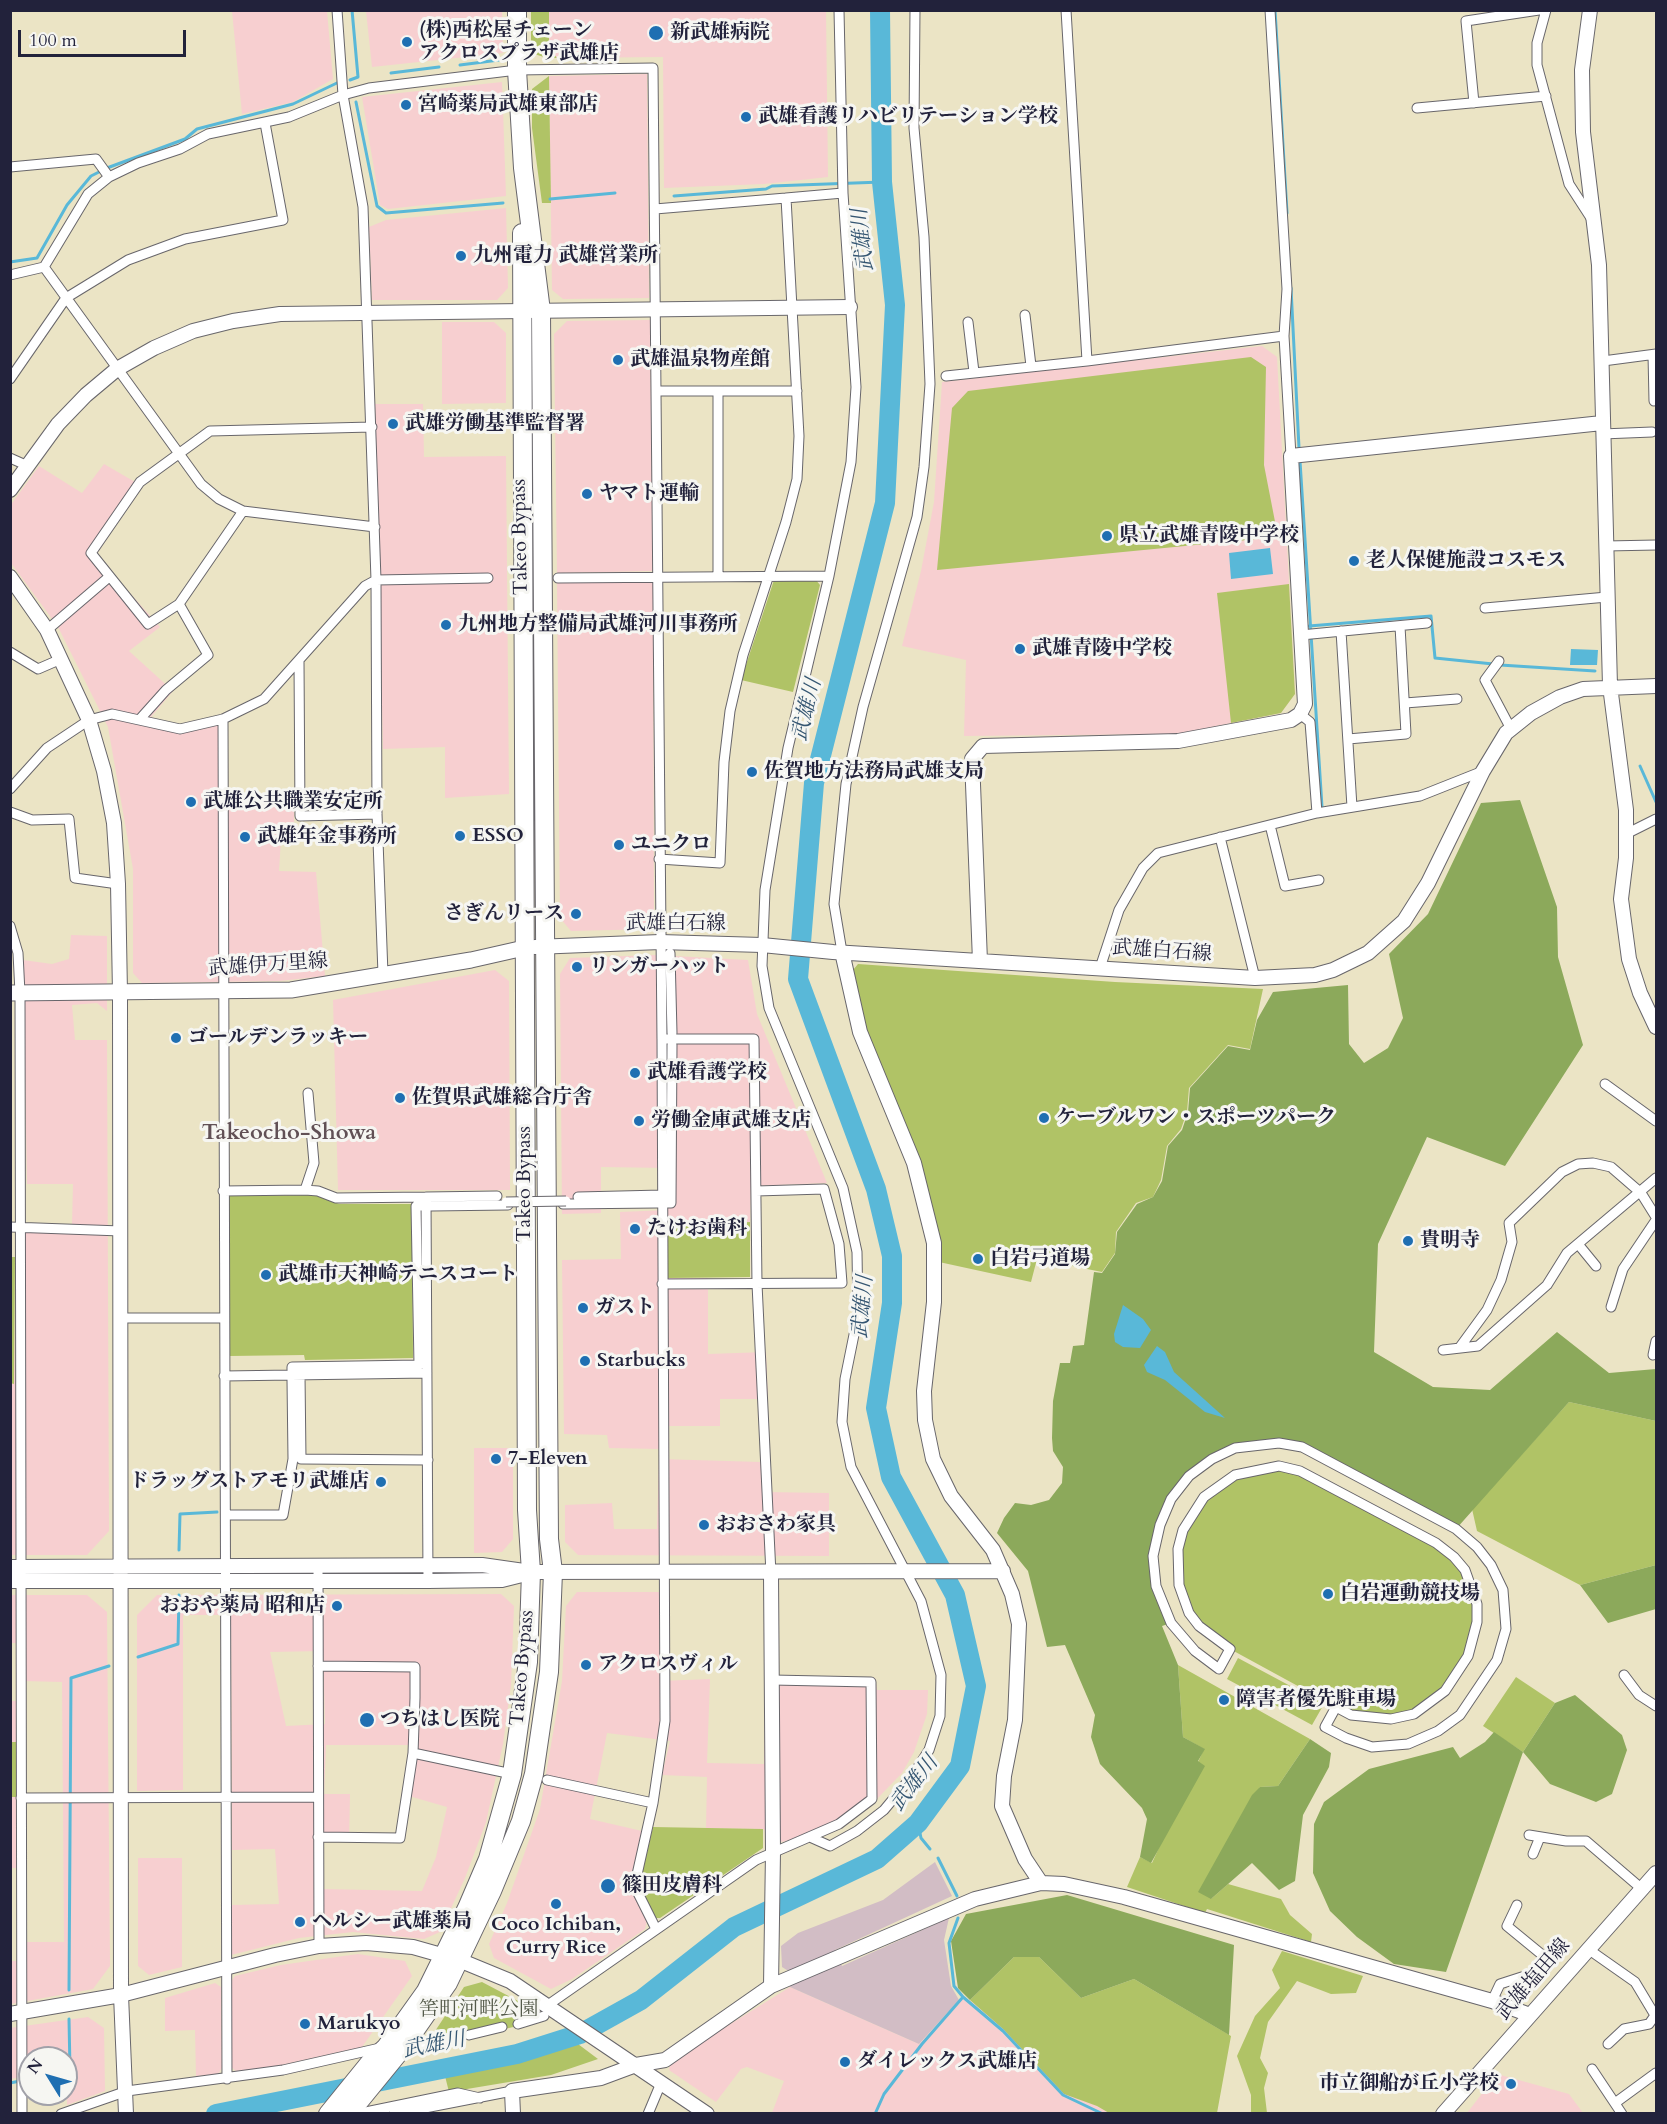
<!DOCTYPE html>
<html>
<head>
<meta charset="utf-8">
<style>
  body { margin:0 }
  #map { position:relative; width:1667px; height:2124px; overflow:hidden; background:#ebe4c5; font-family:Cardo,serif }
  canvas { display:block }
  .frame { position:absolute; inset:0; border:12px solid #22223b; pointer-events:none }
  .north { position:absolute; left:18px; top:2046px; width:60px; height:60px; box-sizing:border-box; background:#f6f6f2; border:2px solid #a1a1a9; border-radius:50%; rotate:307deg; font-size:16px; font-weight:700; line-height:24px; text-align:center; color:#22223b }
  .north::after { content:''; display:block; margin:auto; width:21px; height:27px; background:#1f6fb2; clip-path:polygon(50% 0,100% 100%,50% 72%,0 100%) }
  .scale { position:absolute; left:18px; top:30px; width:168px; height:27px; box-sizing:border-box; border:3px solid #22223b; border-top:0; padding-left:8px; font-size:18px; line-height:21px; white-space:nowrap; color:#22223b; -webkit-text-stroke:4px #f6f6f2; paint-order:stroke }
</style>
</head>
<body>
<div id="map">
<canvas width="1667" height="2124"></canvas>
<div class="frame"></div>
<div class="north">N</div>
<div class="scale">100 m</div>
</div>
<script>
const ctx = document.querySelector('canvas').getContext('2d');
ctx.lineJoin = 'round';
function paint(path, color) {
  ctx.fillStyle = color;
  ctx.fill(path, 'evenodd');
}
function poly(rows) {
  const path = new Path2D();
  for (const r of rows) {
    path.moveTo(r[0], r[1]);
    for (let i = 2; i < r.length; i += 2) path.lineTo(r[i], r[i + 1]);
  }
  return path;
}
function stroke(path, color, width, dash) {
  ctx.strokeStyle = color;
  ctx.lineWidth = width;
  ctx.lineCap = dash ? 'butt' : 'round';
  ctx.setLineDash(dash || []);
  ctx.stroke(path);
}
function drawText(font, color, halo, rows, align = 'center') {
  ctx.font = font + ' Cardo,"Noto Serif JP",serif';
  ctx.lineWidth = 6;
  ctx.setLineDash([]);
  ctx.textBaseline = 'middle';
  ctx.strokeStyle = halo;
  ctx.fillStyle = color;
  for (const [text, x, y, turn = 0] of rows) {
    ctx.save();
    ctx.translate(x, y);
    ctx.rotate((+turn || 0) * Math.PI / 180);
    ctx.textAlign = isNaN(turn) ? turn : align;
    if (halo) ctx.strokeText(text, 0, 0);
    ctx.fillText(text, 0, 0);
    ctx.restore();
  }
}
paint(poly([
  [232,11,327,11,333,79,293,102,242,114],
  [366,11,502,11,503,53,372,67],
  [549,11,826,11,828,177,764,184,664,188,663,57,557,58,549,48],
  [647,74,649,298,563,299,552,290,549,76],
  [502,82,506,196,388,209,380,205,362,97],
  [506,208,508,288,497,300,372,300,369,227,386,220],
  [650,320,653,571,557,573,554,334,567,321],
  [442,322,494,322,506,333,506,403,442,404],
  [1262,346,1277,357,1295,694,1281,713,1177,734,964,736,966,660,902,646,921,571,934,502,942,382],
  [375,404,423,404,424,457,506,456,509,794,445,798,445,747,383,749],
  [104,464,142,486,96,555,160,627,129,651,173,691,151,717,179,726,227,724,226,804,294,804,294,822,282,823,279,871,316,872,325,976,280,981,142,983,133,973,133,869,108,727,58,627,11,563,10,506,39,466,82,493],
  [653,582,654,929,571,931,560,918,557,583],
  [71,935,107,936,107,1011,97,1003,72,1005,75,1040,107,1040,109,1531,87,1555,11,1555,10,1383,14,1383,16,1225,72,1225,73,1184,27,1184,23,960,52,964,69,959],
  [656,955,748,960,757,1014,827,1183,751,1186,750,1222,667,1227,668,1278,708,1278,708,1354,766,1352,768,1399,720,1399,720,1426,661,1426,661,1449,609,1448,607,1435,564,1434,562,1260,621,1259,620,1212,668,1210,669,1168,601,1167,601,1213,562,1214,560,974,570,958],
  [495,970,509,981,510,1190,338,1190,333,1000],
  [474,1448,513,1448,513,1539,502,1552,474,1553],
  [659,1459,761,1462,763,1492,829,1493,829,1556,578,1555,565,1542,565,1505,612,1503,614,1529,657,1529],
  [577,1592,659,1592,660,1681,710,1679,707,1763,764,1764,766,1675,875,1678,877,1690,928,1690,927,1714,914,1752,902,1773,874,1802,846,1825,782,1842,763,1829,706,1828,707,1777,662,1775,670,1741,607,1733,590,1819,642,1831,631,1881,647,1921,645,1929,572,1979,551,1989,494,1958,489,1944,507,1903,540,1809,562,1681,566,1606],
  [501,1594,514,1606,511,1685,503,1744,486,1822,465,1878,440,1932,424,1939,353,1932,299,1938,231,1955,232,1905,279,1904,275,1849,232,1850,231,1615,183,1615,183,1790,137,1791,137,1615,157,1595],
  [323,1651,325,1724,286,1726,270,1652],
  [326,1745,409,1745,402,1794,447,1807,436,1857,422,1891,322,1889,323,1841,349,1842,350,1794,324,1794],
  [11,1595,87,1595,107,1612,110,1966,93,1989,11,2004,11,1961,25,1961,25,1942,64,1942,62,1682,23,1681,23,1643,11,1643],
  [10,1701,16,1701,16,1742,11,1742],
  [10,1797,16,1797,17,1868,11,1868],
  [138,1858,182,1858,182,1967,149,1975,138,1966],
  [358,1954,405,1961,412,1976,362,2047,268,2068,236,2071,231,2067,231,1982,235,1976,281,1965],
  [215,1983,221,1987,222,2068,218,2074,196,2076,195,2030,165,2031,165,1998],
  [790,1987,919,2044,959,2000,970,2000,1003,2029,1064,2093,1097,2106,1109,2113,772,2113,784,2081,747,2067,741,2069,716,2102,669,2070,671,2061],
  [88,2017,104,2028,105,2091,67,2105,66,2058,30,2058,30,2075,11,2079,10,2028],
  [1497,2074,1569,2094,1583,2113,1467,2113]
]), '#f7cfd0');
paint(poly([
  [935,1862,952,1896,835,1950,842,1966,949,1918,944,1940,951,1986,959,2000,919,2044,790,1987,790,1972,782,1967,781,1946,798,1933,883,1900]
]), '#d2bdc5');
paint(poly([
  [531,11,549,11,549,48,557,58,547,58,531,53],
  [549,76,551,203,542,203,532,128,532,89],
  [1251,357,1266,367,1264,465,1278,537,937,570,952,408,968,391],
  [774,580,816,580,820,585,793,692,741,680],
  [1289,584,1295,694,1281,713,1231,723,1217,593],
  [858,964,1115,982,1263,989,1250,1049,1228,1045,1189,1088,1187,1112,1181,1129,1167,1146,1161,1180,1153,1197,1136,1203,1116,1232,1115,1253,1102,1272,1037,1259,1031,1282,939,1262,905,1124,866,1031,853,970],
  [314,1195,339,1204,412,1204,413,1358,305,1360,304,1355,230,1356,228,1196],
  [750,1222,750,1277,667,1278,667,1227],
  [10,1257,15,1257,14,1384,10,1383],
  [1569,1402,1656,1421,1656,1565,1580,1585,1477,1531,1472,1509],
  [1257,1469,1300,1471,1454,1557,1477,1604,1468,1656,1430,1703,1391,1719,1351,1715,1230,1649,1199,1626,1179,1585,1183,1530,1218,1485],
  [1238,1658,1324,1704,1312,1725,1227,1679],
  [1178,1665,1310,1739,1278,1786,1260,1787,1211,1899,1228,1884,1281,1899,1290,1915,1312,1934,1311,1942,1207,1909,1205,1913,1127,1887,1140,1857,1152,1863,1204,1749,1183,1737],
  [1516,1677,1555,1703,1523,1752,1483,1726],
  [11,1742,16,1742,16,1797,11,1797],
  [653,1827,763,1829,763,1848,660,1918,655,1918,642,1891,641,1878],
  [1282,1951,1363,1976,1356,1993,1331,1994,1297,1981,1268,2022,1260,2058,1268,2073,1264,2088,1267,2113,1251,2113,1251,2095,1237,2056,1255,2016,1280,1988,1272,1970],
  [1014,1957,1039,1957,1081,1998,1134,1979,1231,2036,1217,2113,1109,2113,1097,2106,1064,2094,1003,2029,970,2000],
  [482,1982,520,2002,543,2020,424,2048,464,1987],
  [578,2044,598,2059,551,2075,449,2092,445,2076,515,2062]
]), '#b0c366');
paint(poly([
  [1520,800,1557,907,1558,957,1583,1045,1505,1166,1427,1137,1378,1244,1374,1352,1433,1387,1490,1390,1557,1332,1609,1373,1656,1369,1656,1421,1569,1402,1456,1529,1302,1447,1258,1444,1212,1459,1171,1499,1153,1556,1156,1586,1171,1623,1162,1626,1178,1665,1183,1737,1205,1749,1198,1761,1205,1766,1151,1863,1140,1857,1147,1819,1142,1808,1100,1764,1091,1737,1095,1715,1065,1645,1047,1647,1028,1571,997,1533,1004,1518,1015,1503,1031,1505,1049,1500,1062,1483,1063,1467,1053,1451,1052,1438,1053,1401,1060,1363,1070,1363,1073,1346,1084,1345,1094,1272,1102,1273,1115,1254,1117,1232,1137,1204,1153,1197,1162,1181,1168,1146,1182,1130,1188,1112,1190,1088,1228,1046,1250,1050,1257,1020,1273,992,1348,985,1349,1044,1364,1063,1388,1048,1403,1018,1389,954,1428,914,1481,803],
  [1656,1565,1656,1609,1608,1623,1580,1585],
  [1575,1695,1622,1735,1627,1750,1612,1794,1596,1802,1550,1784,1523,1752,1446,1972,1394,1964,1357,1937,1330,1911,1313,1873,1314,1824,1324,1802,1369,1769,1453,1747,1460,1758,1485,1742,1494,1732,1523,1752,1555,1703],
  [1310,1739,1331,1753,1329,1767,1303,1815,1295,1881,1279,1890,1252,1863,1211,1899,1198,1892,1252,1795,1260,1787,1278,1786],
  [1067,1895,1234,1945,1229,2035,1134,1979,1081,1998,1039,1957,1014,1957,970,2000,958,1988,951,1941,966,1914]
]), '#8ca95b');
paint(poly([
  [1270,548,1273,574,1231,579,1229,553],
  [1571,649,1598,650,1597,665,1570,665],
  [1123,1305,1143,1319,1151,1330,1140,1348,1123,1347,1115,1342,1114,1334],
  [1157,1346,1165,1352,1174,1372,1225,1418,1205,1412,1165,1380,1147,1372,1144,1365]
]), '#59b8d8');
stroke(poly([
  [1275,10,1287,213],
  [460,65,499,60],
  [391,73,439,67],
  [350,80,358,77,352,10],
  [356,102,377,206,386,213,503,203],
  [107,168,185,139,197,129,293,104,339,82],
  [674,196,766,189,772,186,882,182],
  [550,199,615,193],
  [10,262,37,258,67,205,91,176,101,171],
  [1291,288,1299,448],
  [1300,461,1322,807],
  [1309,626,1431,616,1435,658,1493,664],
  [1500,665,1595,671],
  [1640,766,1656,802],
  [179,1550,180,1514,217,1512],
  [138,1657,178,1644,179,1595],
  [918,1823,921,1838,930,1849],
  [938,1858,957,1896],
  [958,1918,949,1943,954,1986,963,1997,1003,2031,1063,2095,1103,2114],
  [69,1990,71,1678,109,1666],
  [66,2071,70,2070,69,2019],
  [10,2083,30,2079],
  [875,2114,884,2094,922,2044,963,1997]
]), '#59b8d8', 3);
stroke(poly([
  [216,2114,517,2054,580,2034,641,2000,734,1927,877,1859,918,1823,960,1766,976,1686,955,1595,891,1477,876,1408,892,1303,892,1256,876,1189,798,979,814,783,885,503,895,305,882,182,880,10]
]), '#59b8d8', 20);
const street = poly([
  [337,10,343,95,363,207,376,580,377,814,383,974],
  [1066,10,1087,361,1284,336],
  [1270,10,1287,289,1284,336,1291,456],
  [1546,10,1537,43,1537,65,1569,184,1591,218],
  [1474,103,1466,21,1539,10],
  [1417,108,1546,96],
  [10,167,96,159,109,177],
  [786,198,843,193],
  [655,209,786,198,799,436,797,479,786,522,743,655,730,711,724,762,720,863,659,859],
  [44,267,201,484,219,499,243,511,375,527],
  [10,275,44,267,88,194,109,177,138,163,180,149,208,134,289,117,343,95,369,88,517,70,653,68,662,1039,665,1721,653,1803,636,1879,638,1893,656,1929],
  [1025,315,1031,366],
  [968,322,974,372],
  [1653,355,1654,401],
  [1603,361,1656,354],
  [946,376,1087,361],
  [10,379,66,298,128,260,185,239,283,220,265,123],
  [656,391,797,391],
  [718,391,718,576],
  [1602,434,1652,432],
  [10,458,28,466],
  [243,511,179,604,148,624,91,553,140,482,210,431,372,427],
  [1606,546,1656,545],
  [558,578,829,576],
  [1485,608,1607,597],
  [47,630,109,577],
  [1341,631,1352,807],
  [1301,635,1427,623],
  [10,652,38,669,61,659],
  [299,661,300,816,377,814],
  [1499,661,1485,680,1511,729],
  [1405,703,1457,699],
  [1300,714,1310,722,1317,813],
  [140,719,166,690,208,655,179,604],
  [223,719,227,2079],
  [1348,739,1406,734,1400,626],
  [10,789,47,748,89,720,112,714,180,729,223,719,264,699,365,586,376,580,488,578],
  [10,812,32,820,69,819,75,878,118,884],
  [1270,825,1285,886,1319,880],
  [1626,834,1656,819],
  [1220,837,1255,978],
  [10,926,18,953,20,993,22,2114],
  [842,952,834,904,846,784,863,707,917,517,924,467,930,384,924,237,914,128,915,10],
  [670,953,672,1033],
  [1100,968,1119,910,1143,868,1158,853,1317,813,1420,796,1483,771],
  [662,1039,754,1039,757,1284,771,1574],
  [1605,1084,1656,1121],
  [305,1190,314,1163,308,1093],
  [223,1191,305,1190,318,1191,336,1198,426,1197,428,1581],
  [426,1197,497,1196],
  [578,1197,662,1195],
  [667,1203,671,1203,672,1045],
  [563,1204,657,1203],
  [431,1206,508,1205],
  [10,1227,121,1231],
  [1578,1244,1596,1266],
  [662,1284,842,1283,839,1244,824,1189,756,1191],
  [1611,1307,1623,1269,1656,1220],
  [121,1318,224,1318],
  [1460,1347,1487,1310,1501,1280,1512,1242,1509,1223,1562,1172,1578,1164,1593,1163,1611,1167,1641,1193,1656,1217],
  [1443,1350,1478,1346,1547,1285,1567,1253,1656,1178],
  [1653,1355,1656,1341],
  [292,1370,292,1367,419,1365,416,1206,421,1206],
  [300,1375,301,1459,428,1460],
  [224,1376,427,1373],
  [1279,1443,1302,1447,1456,1529,1477,1547,1491,1565,1503,1590,1506,1629,1497,1660,1460,1715,1438,1731,1408,1744,1372,1747,1346,1738,1325,1727,1336,1707,1351,1715,1391,1719,1414,1714,1445,1691,1468,1656,1477,1622,1477,1604,1465,1570,1454,1557,1436,1543,1300,1471,1279,1466,1235,1475,1204,1497,1183,1530,1178,1549,1179,1585,1189,1613,1199,1626,1230,1649,1219,1669,1195,1651,1171,1623,1156,1586,1153,1556,1160,1525,1171,1499,1189,1476,1212,1459,1235,1448,1279,1443],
  [230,1515,283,1515,293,1459,292,1380],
  [318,1566,319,1946],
  [318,1666,415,1667,415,1698,413,1753,400,1838,318,1837],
  [1624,1675,1639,1695,1656,1706],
  [413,1753,512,1774],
  [547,1780,653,1803],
  [21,1798,318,1797],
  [1529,1835,1566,1841,1586,1841,1642,1889],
  [812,1838,830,1846,857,1831,884,1810,913,1775,929,1750,940,1716,941,1675,921,1601,851,1467,842,1422,845,1379,858,1315,857,1252,843,1188,769,1008,762,966,765,890,788,748,829,576,851,462,856,387,843,193,839,10],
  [1533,1854,1540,1837],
  [1588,1949,1635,1982,1656,2017],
  [1492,2001,1500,1984,1534,1973,1546,1958,1507,1926,1517,1905],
  [548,2005,756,1860,839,1824,872,1799,871,1682,772,1680],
  [518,2024,544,2016],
  [469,2035,502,2027],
  [423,2044,452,2039],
  [1608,2044,1624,2029,1649,2024,1656,2014],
  [1592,2069,1622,2114],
  [1615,2103,1656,2073],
  [61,2114,127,2091,283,2070,380,2048],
  [356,2114,458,2093,480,2098],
  [394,2114,512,2091],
  [648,2114,661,2083]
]);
const secondary = poly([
  [1590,10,1582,70,1583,132,1599,265,1610,686,1626,810,1626,858,1621,899,1629,959,1640,993,1656,1027],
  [10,490,58,424,86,395,117,369,154,348,193,331,233,321,280,314,850,307],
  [10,577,47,630,89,720,104,771,114,823,118,884,120,993,121,1995,126,2114],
  [535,947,660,942,762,945,833,952,1255,978,1315,975,1333,970,1368,953,1404,921,1428,883,1483,771,1506,733,1531,713,1560,697,1583,689,1656,686],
  [842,952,860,1032,914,1163,934,1243,934,1302,924,1391,925,1420,933,1459,951,1496,993,1550,1012,1594,1019,1624,1015,1720,1004,1776,1002,1806,1025,1859,1041,1883,1064,1884,1124,1897,1492,2001,1530,2015],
  [980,961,972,759,983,746,1178,741,1291,720,1300,714,1305,704,1291,456,1602,423],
  [10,1567,482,1565,531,1572,1003,1571],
  [771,1574,773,1852,771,1986],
  [10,1581,428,1581,502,1580,526,1574],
  [10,2014,121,1995,275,1955,319,1946,366,1943,413,1947,459,1960,510,1981,707,2114],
  [513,2114,512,2091,601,2078,636,2065,665,2060,771,1986,975,1899,1041,1883],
  [1443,2114,1656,1873]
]);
const primary = poly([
  [10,993,291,990,471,960,524,948]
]);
const highway = poly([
  [328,2114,371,2061,386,2047,426,1991,467,1908,488,1859,512,1774,528,1662,531,1572,527,1510,522,233],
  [349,2114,402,2049,448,1983,492,1891,521,1821,534,1774,549,1672,553,1572,549,1539,541,311,523,168,517,70,517,10]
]);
stroke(street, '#68666b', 11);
stroke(secondary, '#68666b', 16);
stroke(primary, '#68666b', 17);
stroke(highway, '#68666b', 20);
stroke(street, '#fff', 9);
stroke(secondary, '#fff', 14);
stroke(primary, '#fff', 15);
stroke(highway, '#fff', 18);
const streetBridge = poly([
  [506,1202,566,1201]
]);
stroke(streetBridge, '#68666b', 11, []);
stroke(streetBridge, '#fff', 9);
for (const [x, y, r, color] of [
  [656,33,8,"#1f6fb2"],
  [407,42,6,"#1f6fb2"],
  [406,105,6,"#1f6fb2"],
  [746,117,6,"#1f6fb2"],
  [461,256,6,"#1f6fb2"],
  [618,360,6,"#1f6fb2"],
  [393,424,6,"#1f6fb2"],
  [587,494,6,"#1f6fb2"],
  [1107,536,6,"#1f6fb2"],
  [1354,561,6,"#1f6fb2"],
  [446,625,6,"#1f6fb2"],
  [1020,649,6,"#1f6fb2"],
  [752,772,6,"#1f6fb2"],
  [191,802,6,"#1f6fb2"],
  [460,836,6,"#1f6fb2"],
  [245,837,6,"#1f6fb2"],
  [619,845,6,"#1f6fb2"],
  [576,914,6,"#1f6fb2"],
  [577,967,6,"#1f6fb2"],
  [176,1038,6,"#1f6fb2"],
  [635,1073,6,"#1f6fb2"],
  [400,1098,6,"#1f6fb2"],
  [1044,1118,6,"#1f6fb2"],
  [639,1121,6,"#1f6fb2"],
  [635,1229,6,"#1f6fb2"],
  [1408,1241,6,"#1f6fb2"],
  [978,1259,6,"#1f6fb2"],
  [266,1275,6,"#1f6fb2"],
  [583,1308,6,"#1f6fb2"],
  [585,1361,6,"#1f6fb2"],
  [496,1459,6,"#1f6fb2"],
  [381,1482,6,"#1f6fb2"],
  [704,1525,6,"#1f6fb2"],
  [1328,1594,6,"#1f6fb2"],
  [337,1606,6,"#1f6fb2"],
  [586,1665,6,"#1f6fb2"],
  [1224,1700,6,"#1f6fb2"],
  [367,1720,8,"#1f6fb2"],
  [608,1886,8,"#1f6fb2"],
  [556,1904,6,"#1f6fb2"],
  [300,1922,6,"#1f6fb2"],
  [305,2024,6,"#1f6fb2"],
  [845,2062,6,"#1f6fb2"],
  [1511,2084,6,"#1f6fb2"]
]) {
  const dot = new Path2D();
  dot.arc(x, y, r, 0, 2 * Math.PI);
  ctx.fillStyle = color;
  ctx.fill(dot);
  stroke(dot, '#f6f6f2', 2);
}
drawText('bold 20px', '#22223b', '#f6f6f2', [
  ["(株)西松屋チェーン",419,31],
  ["アクロスプラザ武雄店",419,54],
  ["新武雄病院",670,33],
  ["宮崎薬局武雄東部店",418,105],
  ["武雄看護リハビリテーション学校",758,117],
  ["九州電力 武雄営業所",473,256],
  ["武雄温泉物産館",630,360],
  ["武雄労働基準監督署",405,424],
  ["ヤマト運輸",599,494],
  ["県立武雄青陵中学校",1119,536],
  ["老人保健施設コスモス",1366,561],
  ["九州地方整備局武雄河川事務所",458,625],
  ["武雄青陵中学校",1032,649],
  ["佐賀地方法務局武雄支局",764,772],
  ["武雄公共職業安定所",203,802],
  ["ESSO",472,836],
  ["武雄年金事務所",257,837],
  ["ユニクロ",631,845],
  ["さぎんリース",564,914,"right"],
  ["リンガーハット",589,967],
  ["ゴールデンラッキー",188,1038],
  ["武雄看護学校",647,1073],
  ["佐賀県武雄総合庁舎",412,1098],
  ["ケーブルワン・スポーツパーク",1056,1118],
  ["労働金庫武雄支店",651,1121],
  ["たけお歯科",647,1229],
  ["貴明寺",1420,1241],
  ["白岩弓道場",990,1259],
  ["武雄市天神崎テニスコート",278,1275],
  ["ガスト",595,1308],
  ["Starbucks",597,1361],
  ["7-Eleven",508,1459],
  ["ドラッグストアモリ武雄店",369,1482,"right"],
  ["おおさわ家具",716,1525],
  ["白岩運動競技場",1340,1594],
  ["おおや薬局 昭和店",325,1606,"right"],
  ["アクロスヴィル",598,1665],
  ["障害者優先駐車場",1236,1700],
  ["つちはし医院",380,1720],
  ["篠田皮膚科",622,1886],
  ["ヘルシー武雄薬局",312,1922],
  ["Coco Ichiban,",556,1925,"center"],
  ["Curry Rice",556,1948,"center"],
  ["Marukyo",317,2024],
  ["ダイレックス武雄店",857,2062],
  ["市立御船が丘小学校",1499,2084,"right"]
], 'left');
drawText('20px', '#22223b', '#f6f6f2', [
  ["Takeo Bypass",521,537,-91],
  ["武雄白石線",676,924],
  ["武雄白石線",1162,952,4],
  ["武雄伊万里線",268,966,-4],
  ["Takeo Bypass",525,1184,-90],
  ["Takeo Bypass",523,1668,-85],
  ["武雄塩田線",1534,1980,-49]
]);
drawText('20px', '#545a4a', '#f6f6f2', [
  ["筈町河畔公園",479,2010]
]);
drawText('italic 21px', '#355672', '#f6f6f2', [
  ["武雄川",864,240,-96],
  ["武雄川",808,710,-76],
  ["武雄川",864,1307,-85],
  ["武雄川",915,1784,-52],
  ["武雄川",434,2046,-11]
]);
drawText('bold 22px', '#615055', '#f6f6f2', [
  ["Takeocho-Showa",289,1134]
]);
</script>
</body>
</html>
